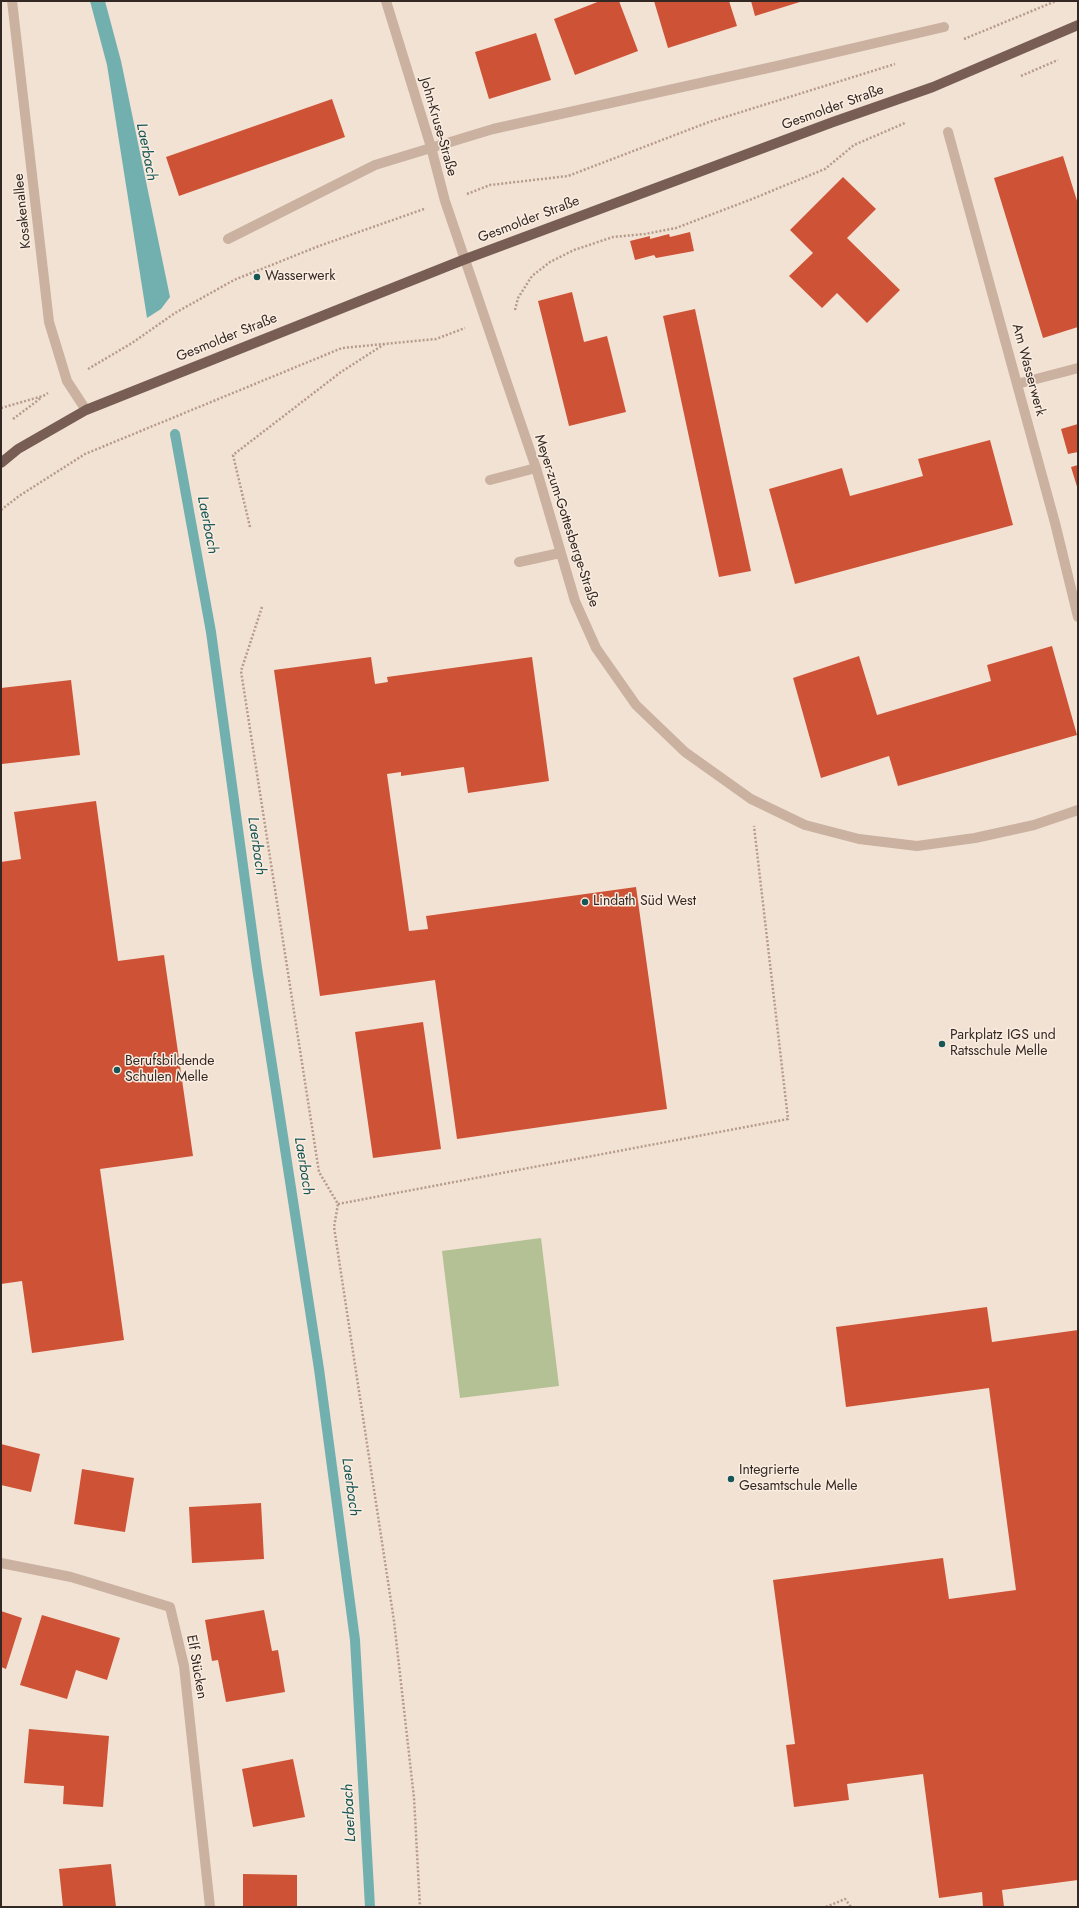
<!DOCTYPE html>
<html>
<head>
<meta charset="utf-8">
<style>
  body { margin:0 }
  #map { position:relative; width:1079px; height:1908px; overflow:hidden; background:#f2e2d4; font-family:Jost,sans-serif }
  canvas { display:block }
  .frame { position:absolute; inset:0; border:2px solid #332824; pointer-events:none }
</style>
</head>
<body>
<div id="map">
<canvas width="1079" height="1908"></canvas>
<div class="frame"></div>
</div>
<script>
const ctx = document.querySelector('canvas').getContext('2d');
ctx.lineJoin = 'round';
function paint(path, color) {
  ctx.fillStyle = color;
  ctx.fill(path, 'evenodd');
}
function poly(rows) {
  const path = new Path2D();
  for (const r of rows) {
    path.moveTo(r[0], r[1]);
    for (let i = 2; i < r.length; i += 2) path.lineTo(r[i], r[i + 1]);
  }
  return path;
}
function stroke(path, color, width, dash) {
  ctx.strokeStyle = color;
  ctx.lineWidth = width;
  ctx.lineCap = dash ? 'butt' : 'round';
  ctx.setLineDash(dash || []);
  ctx.stroke(path);
}
function drawText(font, color, halo, rows, align = 'center') {
  ctx.font = font + ' Jost,sans-serif';
  ctx.lineWidth = 3;
  ctx.setLineDash([]);
  ctx.textBaseline = 'middle';
  ctx.strokeStyle = halo;
  ctx.fillStyle = color;
  for (const [text, x, y, turn = 0] of rows) {
    ctx.save();
    ctx.translate(x, y);
    ctx.rotate((+turn || 0) * Math.PI / 180);
    ctx.textAlign = isNaN(turn) ? turn : align;
    if (halo) ctx.strokeText(text, 0, 0);
    ctx.fillText(text, 0, 0);
    ctx.restore();
  }
}
paint(poly([
  [541,1238,559,1386,460,1398,442,1251]
]), '#b4c194');
paint(poly([
  [90,1,105,1,121,61,170,297,161,309,147,318,107,65]
]), '#72b0b0');
stroke(poly([
  [175,434,211,632,257,968,319,1369,355,1640,370,1907]
]), '#72b0b0', 10);
paint(poly([
  [600,1,619,1,638,51,575,75,554,19],
  [654,1,729,1,737,26,668,48],
  [751,1,803,1,755,16],
  [536,33,551,80,489,99,475,52],
  [332,99,345,137,179,196,166,157],
  [1063,156,1078,204,1078,327,1043,338,994,178],
  [843,177,876,209,847,238,900,290,867,323,837,293,822,308,789,276,813,253,790,230],
  [690,232,694,251,656,258,654,255,635,260,630,241,650,236,650,239,669,234,670,237],
  [572,292,584,342,607,336,626,412,569,426,538,301],
  [695,309,751,571,719,577,663,316],
  [1078,424,1078,452,1068,454,1061,429],
  [990,440,1013,525,795,584,769,489,842,468,850,496,923,476,918,459],
  [1078,465,1078,490,1071,467],
  [1052,646,1077,735,898,786,889,756,821,778,793,678,859,656,877,715,991,681,987,665],
  [371,657,375,684,388,682,387,677,532,657,549,781,468,793,464,767,401,776,401,772,387,774,409,931,428,929,426,916,636,887,667,1109,457,1139,435,980,320,996,274,670],
  [71,680,80,755,2,764,1,688],
  [96,801,118,961,164,955,193,1156,100,1169,124,1340,32,1353,22,1281,1,1284,1,862,21,859,14,812],
  [423,1022,441,1149,373,1158,355,1032],
  [987,1307,992,1342,1078,1330,1078,1880,1002,1890,1004,1907,983,1907,982,1892,939,1898,923,1774,847,1784,849,1800,794,1807,786,1745,795,1744,773,1580,943,1558,949,1599,1016,1590,989,1388,846,1407,836,1327],
  [1,1444,40,1454,31,1492,1,1485],
  [82,1469,134,1478,125,1532,74,1524],
  [261,1503,264,1559,192,1563,189,1507],
  [264,1610,272,1651,278,1650,285,1692,226,1702,218,1660,212,1661,205,1620],
  [1,1611,22,1618,6,1669,1,1667],
  [42,1615,120,1638,107,1680,76,1670,67,1699,20,1685],
  [29,1729,109,1736,103,1807,63,1804,64,1786,24,1783],
  [293,1759,305,1817,253,1827,242,1769],
  [111,1864,116,1907,63,1907,59,1869],
  [243,1874,297,1875,297,1907,243,1907]
]), '#ce5336');
stroke(poly([
  [964,39,1056,1],
  [1021,76,1058,60],
  [467,194,490,185,568,176,709,122,895,64],
  [515,310,518,298,532,276,550,262,574,250,613,237,645,234,676,228,752,199,825,169,854,145,905,123],
  [88,369,132,343,175,313,234,280,319,246,424,209],
  [1,408,43,396,48,393],
  [13,419,41,398],
  [1,510,19,496,85,454,342,348,436,339,465,328],
  [250,527,233,455,341,372,386,343],
  [262,607,241,671,319,1172,338,1204,334,1227,394,1621,414,1798,420,1907],
  [338,1204,788,1119,754,826],
  [826,1907,845,1899,851,1907]
]), '#b69b8a', 2.5, [2, 2]);
stroke(poly([
  [12,1,49,322,67,381,86,410],
  [386,1,431,147,445,201,536,468,575,601,596,648,636,705,685,752,751,799,805,825,859,839,917,846,975,838,1034,825,1078,810],
  [948,132,1055,523,1078,617],
  [228,239,375,165,493,129,777,66,944,27],
  [1017,384,1078,368],
  [490,480,536,468],
  [519,562,560,553],
  [1,1563,71,1577,170,1607,184,1666,210,1907]
]), '#cab1a0', 10);
stroke(poly([
  [1,463,18,449,86,410,463,260,833,122,933,87,1078,25]
]), '#775d53', 10);
for (const [x, y, r, color] of [
  [257,277,4,"#175657"],
  [585,902,4,"#175657"],
  [942,1044,4,"#175657"],
  [117,1070,4,"#175657"],
  [731,1479,4,"#175657"]
]) {
  const dot = new Path2D();
  dot.arc(x, y, r, 0, 2 * Math.PI);
  ctx.fillStyle = color;
  ctx.fill(dot);
  stroke(dot, '#faede0', 1.5);
}
drawText('14px', '#332824', '#faede0', [
  ["Gesmolder Straße",833,108,-20],
  ["John-Kruse-Straße",438,127,74],
  ["Kosakenallee",23,211,-96],
  ["Gesmolder Straße",529,220,-21],
  ["Gesmolder Straße",227,338,-22],
  ["Am Wasserwerk",1028,370,75],
  ["Meyer-zum-Gottesberge-Straße",566,521,72],
  ["Elf Stücken",196,1667,80]
]);
drawText('14px', '#332824', '#faede0', [
  ["Wasserwerk",265,277],
  ["Lindath Süd West",593,902],
  ["Parkplatz IGS und",950,1036],
  ["Ratsschule Melle",950,1052],
  ["Berufsbildende",125,1062],
  ["Schulen Melle",125,1078],
  ["Integrierte",739,1471],
  ["Gesamtschule Melle",739,1487]
], 'left');
drawText('italic 15px', '#175657', '#faede0', [
  ["Laerbach",146,152,79],
  ["Laerbach",207,525,79],
  ["Laerbach",256,846,82],
  ["Laerbach",303,1166,81],
  ["Laerbach",350,1487,82],
  ["Laerbach",350,1813,-93]
]);
</script>
</body>
</html>
